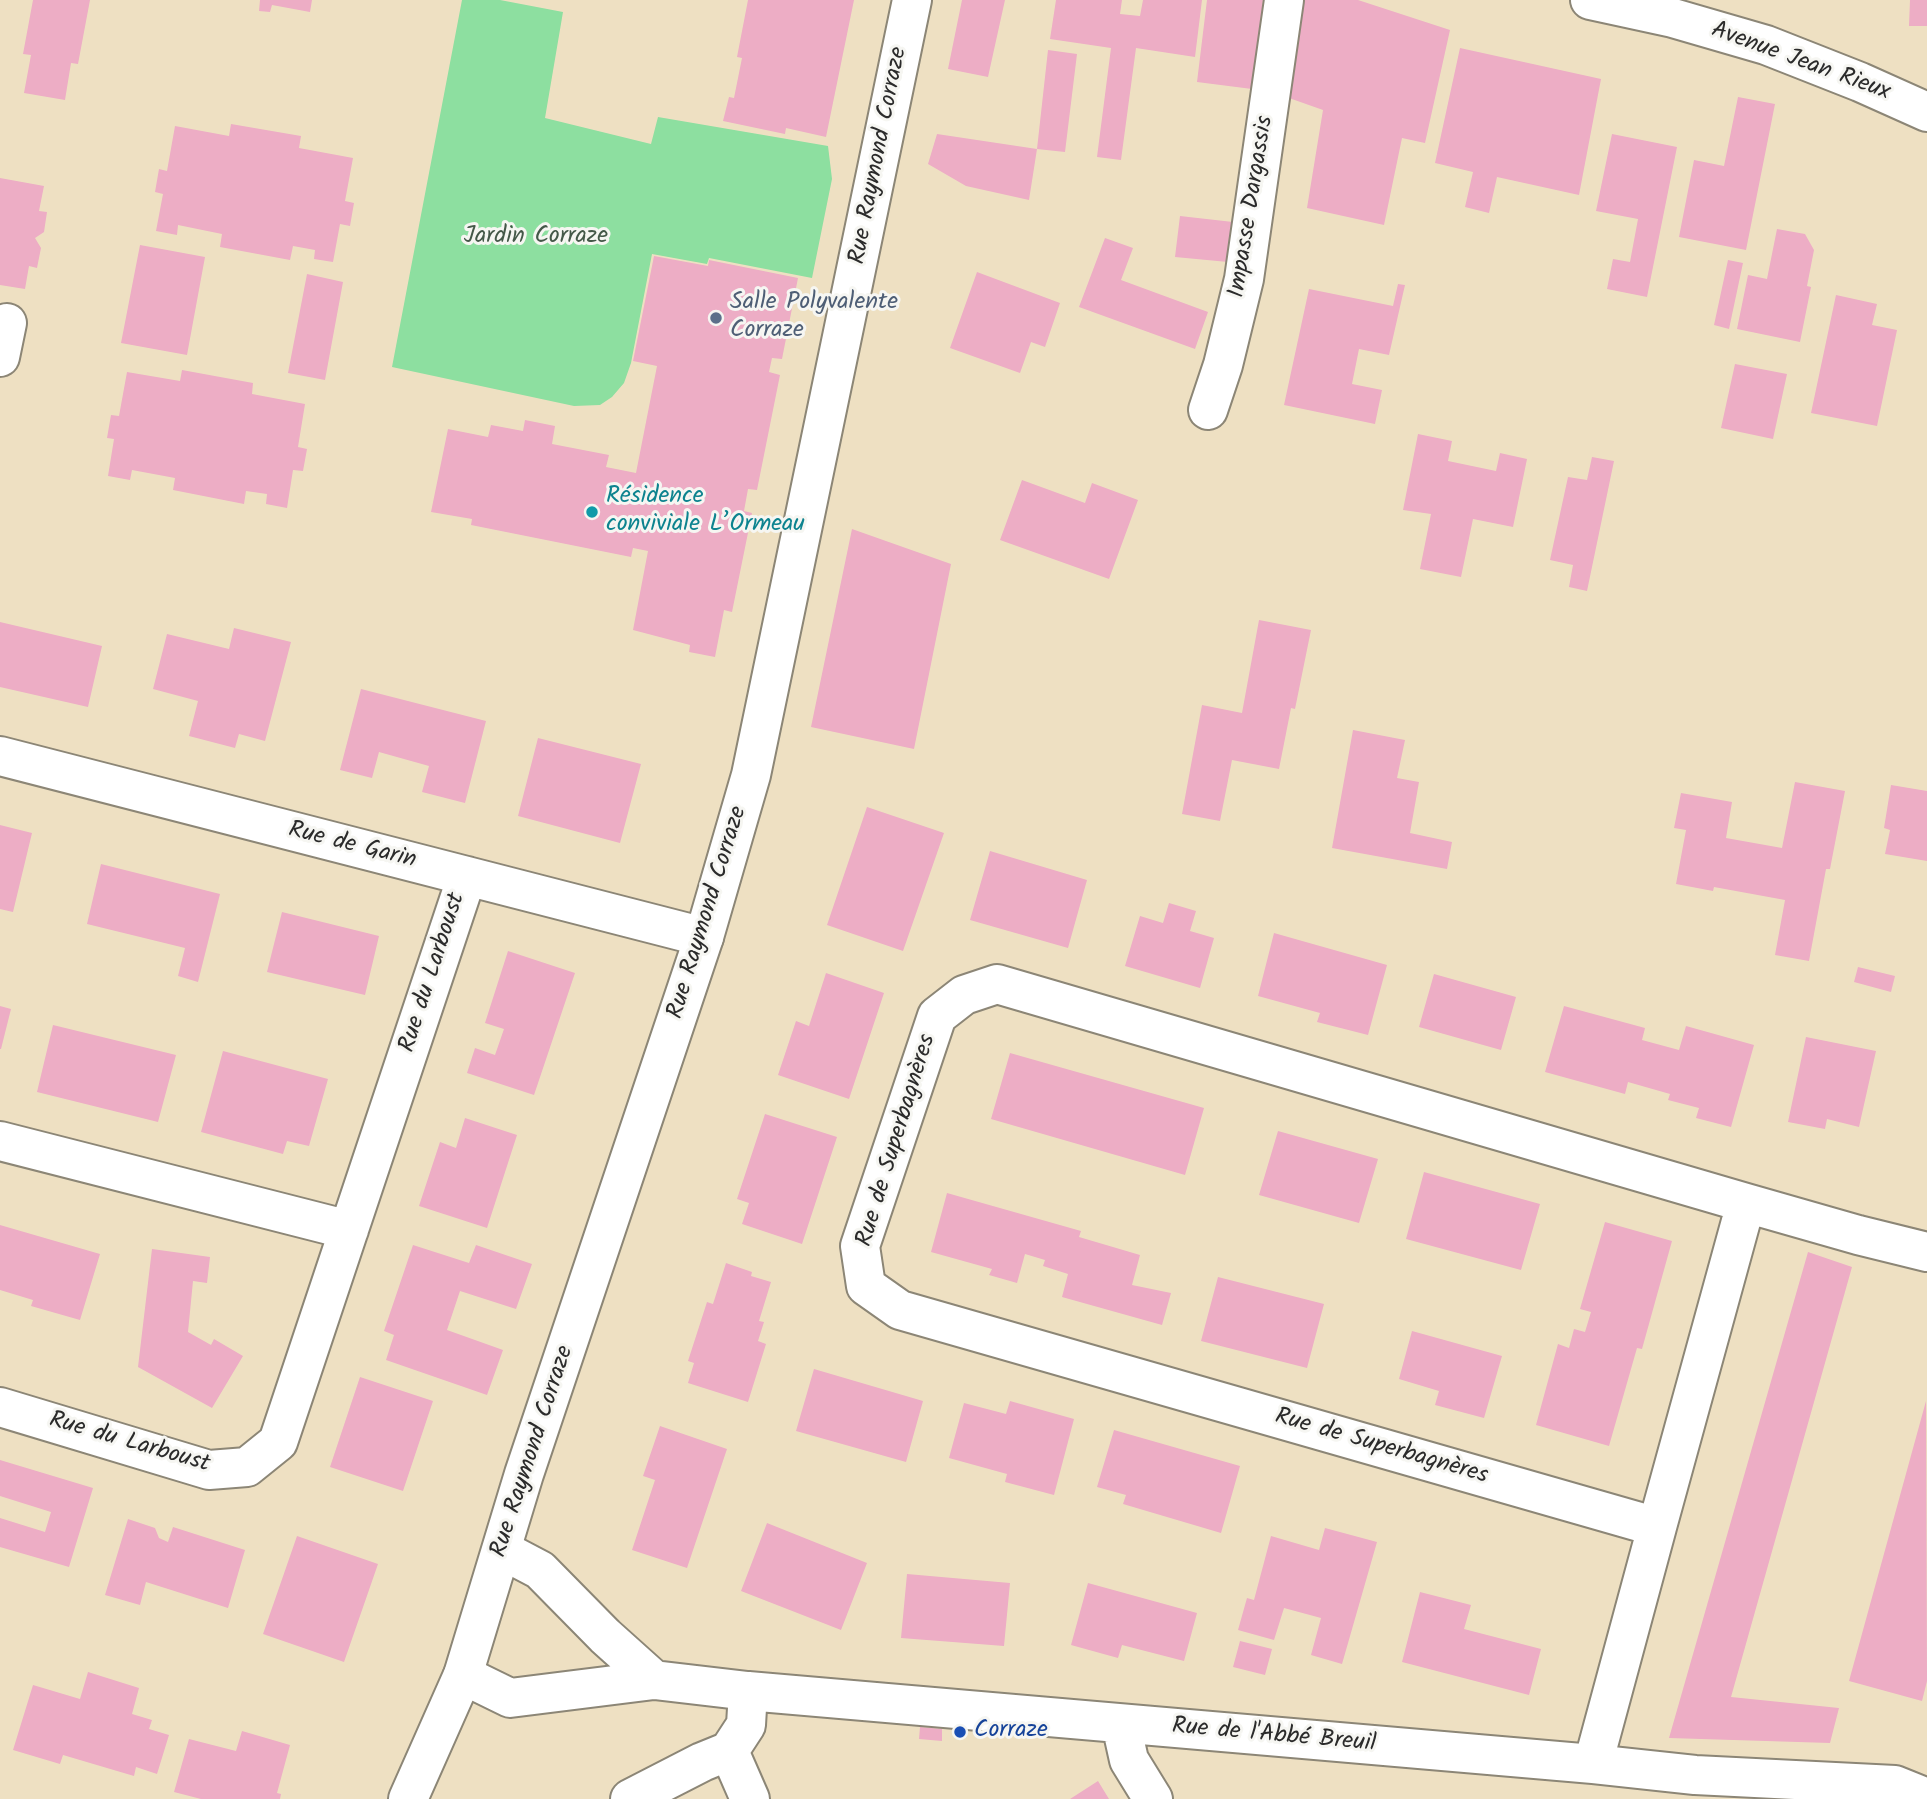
<!DOCTYPE html>
<html>
<head>
<meta charset="utf-8">
<style>
  body { margin:0 }
  canvas { display:block; background:#eee0c2 }
</style>
</head>
<body>
<canvas width="1927" height="1799"></canvas>
<script>
const ctx = document.querySelector('canvas').getContext('2d');
ctx.lineJoin = 'round';
function paint(path, color) {
  ctx.fillStyle = color;
  ctx.fill(path, 'evenodd');
}
function poly(rows) {
  const path = new Path2D();
  for (const r of rows) {
    path.moveTo(r[0], r[1]);
    for (let i = 2; i < r.length; i += 2) path.lineTo(r[i], r[i + 1]);
  }
  return path;
}
function stroke(path, color, width, dash) {
  ctx.strokeStyle = color;
  ctx.lineWidth = width;
  ctx.lineCap = dash ? 'butt' : 'round';
  ctx.setLineDash(dash || []);
  ctx.stroke(path);
}
function drawText(font, color, halo, rows, align = 'center') {
  ctx.font = font + ' Kalam,sans-serif';
  ctx.lineWidth = 6;
  ctx.setLineDash([]);
  ctx.textBaseline = 'middle';
  ctx.strokeStyle = halo;
  ctx.fillStyle = color;
  for (const [text, x, y, turn = 0] of rows) {
    ctx.save();
    ctx.translate(x, y);
    ctx.rotate((+turn || 0) * Math.PI / 180);
    ctx.textAlign = isNaN(turn) ? turn : align;
    if (halo) ctx.strokeText(text, 0, 0);
    ctx.fillText(text, 0, 0);
    ctx.restore();
  }
}
paint(poly([
  [462,0,500,0,563,12,545,118,651,144,658,117,828,146,832,179,812,278,709,258,707,264,652,254,631,363,624,383,612,397,600,405,574,406,392,367]
]), '#8ddfa0');
paint(poly([
  [33,0,90,0,78,64,71,63,65,100,24,93,31,55,23,54],
  [260,0,312,0,310,12,272,5,270,12,259,11],
  [748,0,854,0,826,137,786,128,785,134,723,121,729,97,734,98,742,58,737,57],
  [962,0,1005,0,988,77,948,69],
  [1056,0,1122,0,1120,14,1140,16,1143,0,1202,0,1195,57,1136,48,1121,160,1097,157,1111,48,1050,39],
  [1207,0,1263,0,1252,89,1197,82],
  [1303,0,1358,0,1450,30,1425,143,1402,138,1384,225,1307,208,1323,110,1289,98],
  [1910,0,1927,0,1927,26,1909,26],
  [1460,48,1601,79,1579,195,1497,177,1489,213,1465,207,1473,172,1435,163],
  [1048,50,1077,54,1065,152,1037,149],
  [1738,97,1775,104,1746,250,1679,237,1694,160,1724,166],
  [231,124,301,136,299,148,353,158,345,201,354,203,350,226,340,224,333,262,314,259,315,250,293,246,290,260,220,247,222,234,178,225,177,235,156,231,163,194,155,192,159,169,167,171,175,126,229,136],
  [937,134,1037,149,1029,200,966,186,928,164],
  [1612,134,1677,147,1647,297,1607,289,1613,259,1630,262,1638,219,1596,211],
  [0,178,44,186,39,211,47,212,44,232,35,238,41,248,37,268,29,266,25,289,0,285],
  [1180,216,1233,222,1228,262,1175,257],
  [1777,229,1805,234,1814,250,1807,286,1811,287,1800,342,1737,329,1748,275,1767,279],
  [1105,238,1133,248,1121,280,1208,312,1195,349,1079,307],
  [140,245,205,257,187,355,121,343],
  [654,256,708,266,709,260,798,278,782,359,772,358,769,372,780,375,757,490,748,489,744,511,752,513,732,612,724,610,715,657,689,652,690,645,633,630,648,551,633,548,631,557,471,525,472,519,431,512,448,429,488,437,491,425,523,431,525,420,555,426,552,444,609,455,606,467,636,473,657,366,633,361],
  [1728,260,1743,263,1729,329,1714,325],
  [977,272,1060,303,1045,347,1031,342,1020,373,950,348],
  [307,274,343,282,325,380,288,373],
  [1398,284,1405,285,1389,355,1359,349,1352,384,1382,390,1375,424,1284,405,1309,289,1393,306],
  [1836,295,1877,304,1872,325,1897,330,1877,426,1811,413],
  [1735,364,1787,374,1773,439,1721,428],
  [182,370,253,383,252,394,305,404,298,447,307,449,303,471,293,470,287,508,266,504,267,494,246,491,244,504,173,490,175,478,132,470,130,480,108,476,114,439,107,438,111,415,119,416,127,372,180,381],
  [1418,434,1452,441,1448,461,1496,471,1500,453,1527,459,1513,527,1473,519,1461,577,1420,569,1431,514,1403,510],
  [1592,457,1614,461,1587,591,1569,587,1573,565,1550,560,1568,477,1587,480],
  [1022,480,1085,503,1092,483,1138,500,1109,579,1000,540],
  [852,529,951,564,914,749,811,727],
  [1259,620,1311,630,1295,709,1291,708,1279,769,1232,760,1220,821,1182,814,1202,705,1242,713],
  [0,622,102,646,88,707,0,687],
  [234,628,291,642,265,741,239,734,235,748,189,736,198,701,153,689,167,634,229,649],
  [361,689,486,721,465,803,422,792,429,766,379,752,372,778,340,770],
  [1353,730,1405,740,1397,778,1419,782,1410,833,1452,842,1447,869,1332,848],
  [538,738,641,764,620,843,518,816],
  [1795,782,1845,791,1830,869,1826,869,1809,961,1775,955,1785,900,1714,887,1713,891,1676,884,1686,830,1674,828,1681,793,1732,802,1726,838,1782,848],
  [1891,785,1927,791,1927,861,1885,854,1890,830,1884,828],
  [867,807,944,833,903,951,827,925],
  [0,825,32,833,13,912,0,909],
  [990,851,1087,880,1068,948,970,920],
  [101,864,220,894,198,982,178,976,185,948,87,924],
  [1169,903,1196,911,1190,931,1214,938,1200,988,1125,966,1140,916,1163,923],
  [282,912,379,936,365,995,267,972],
  [1274,933,1387,965,1368,1035,1317,1022,1320,1013,1258,996],
  [508,951,575,973,534,1095,467,1073,475,1048,495,1055,504,1029,485,1023],
  [1858,967,1895,976,1891,992,1854,982],
  [826,973,884,993,849,1099,778,1075,796,1021,809,1026],
  [1434,974,1516,997,1501,1050,1419,1027],
  [0,1006,11,1009,1,1049,0,1049],
  [1564,1006,1645,1028,1642,1040,1679,1050,1686,1026,1754,1045,1731,1127,1696,1118,1699,1108,1668,1100,1670,1094,1628,1082,1625,1094,1545,1072],
  [53,1025,176,1055,158,1122,37,1092],
  [1806,1037,1876,1051,1859,1127,1827,1119,1825,1129,1788,1122],
  [223,1051,328,1079,309,1146,287,1141,283,1154,201,1132],
  [1010,1053,1204,1108,1185,1175,991,1119],
  [765,1114,837,1137,802,1244,742,1224,749,1203,737,1199],
  [465,1118,517,1135,487,1228,419,1206,440,1142,456,1148],
  [1278,1131,1378,1159,1359,1223,1259,1195],
  [1424,1172,1540,1204,1521,1270,1406,1239],
  [947,1193,1081,1231,1079,1237,1140,1255,1132,1285,1171,1293,1162,1325,1062,1297,1068,1274,1043,1266,1045,1260,1025,1254,1017,1283,989,1275,992,1269,931,1252],
  [1605,1222,1672,1241,1642,1349,1637,1348,1609,1446,1536,1425,1558,1344,1569,1348,1574,1329,1585,1332,1591,1312,1580,1309],
  [0,1225,100,1254,80,1320,31,1306,33,1300,0,1290],
  [413,1245,469,1263,476,1245,532,1264,516,1309,460,1291,447,1330,503,1350,487,1395,386,1360,394,1335,384,1331],
  [152,1249,210,1257,207,1283,193,1281,188,1332,211,1345,214,1339,243,1356,212,1408,138,1367],
  [1808,1252,1852,1267,1731,1697,1839,1708,1830,1743,1669,1738],
  [726,1263,752,1272,751,1276,771,1282,759,1321,764,1322,758,1341,766,1344,748,1402,688,1383,694,1363,688,1361,707,1302,713,1304],
  [1218,1277,1324,1304,1307,1368,1201,1341],
  [1412,1331,1502,1356,1484,1418,1435,1405,1439,1391,1399,1379],
  [814,1369,923,1401,906,1462,796,1431],
  [360,1377,433,1401,403,1491,330,1467],
  [1010,1401,1074,1419,1054,1495,1005,1482,1007,1474,949,1458,964,1403,1006,1414],
  [1926,1401,1927,1681,1922,1701,1849,1681],
  [660,1426,727,1449,687,1568,632,1550,655,1480,643,1476],
  [1114,1430,1240,1466,1221,1533,1123,1504,1126,1495,1097,1487],
  [0,1460,93,1488,69,1567,0,1547,0,1518,45,1532,51,1512,0,1496],
  [128,1519,155,1528,159,1538,168,1542,173,1527,245,1550,228,1608,146,1582,140,1605,105,1595],
  [767,1523,867,1563,841,1630,741,1591],
  [1325,1528,1377,1542,1342,1664,1311,1655,1321,1618,1284,1608,1274,1640,1238,1630,1247,1598,1254,1600,1271,1536,1319,1550],
  [297,1536,378,1564,344,1662,263,1634],
  [907,1574,1010,1583,1004,1646,901,1638],
  [1088,1583,1197,1613,1184,1661,1122,1645,1118,1658,1071,1645],
  [1420,1592,1471,1605,1464,1629,1541,1649,1529,1695,1402,1662],
  [1240,1641,1272,1649,1265,1675,1233,1667],
  [88,1672,139,1688,132,1714,152,1720,149,1729,169,1735,157,1774,136,1767,134,1776,63,1755,60,1764,13,1750,33,1685,80,1699],
  [920,1727,942,1729,942,1741,919,1739],
  [242,1731,290,1745,277,1793,281,1794,280,1799,201,1799,174,1792,189,1739,236,1751],
  [1098,1781,1109,1799,1070,1799]
]), '#edadc5');
const minor = poly([
  [0,357,7,323],
  [1208,410,1223,365,1244,279,1284,0],
  [0,756,704,937],
  [0,1141,349,1230],
  [0,1407,209,1470,247,1467,278,1442,467,876],
  [1657,1527,1746,1203],
  [502,1550,540,1570,605,1636,654,1680],
  [463,1675,510,1698,654,1680,748,1691,1593,1764,1695,1775,1895,1785,1927,1798],
  [1121,1724,1129,1760,1153,1799],
  [729,1751,750,1799],
  [1593,1764,1657,1527,900,1310,866,1286,860,1246,937,1016,964,995,997,984,1746,1203,1858,1235,1927,1252],
  [630,1799,702,1762,729,1751,746,1725,748,1691]
]);
const tertiary = poly([
  [408,1799,463,1675,524,1474,704,937,751,775,912,0]
]);
const secondary = poly([
  [1590,0,1673,18,1766,45,1860,82,1927,112]
]);
stroke(minor, '#8c8676', 42);
stroke(tertiary, '#8c8676', 42);
stroke(secondary, '#8c8676', 42);
stroke(minor, '#fff', 38);
stroke(tertiary, '#fff', 38);
stroke(secondary, '#fff', 38);
for (const [x, y, r, color] of [
  [716,318,7,"#5c6f8a"],
  [592,512,7,"#0f9aa8"],
  [960,1732,7,"#1a4fb4"]
]) {
  const dot = new Path2D();
  dot.arc(x, y, r, 0, 2 * Math.PI);
  ctx.fillStyle = color;
  ctx.fill(dot);
  stroke(dot, '#f6f6f2', 2.5);
}
drawText('24px', '#2b2b2b', '#f6f6f2', [
  ["Avenue Jean Rieux",1800,63,20],
  ["Rue Raymond Corraze",880,156,-79],
  ["Impasse Dargassis",1253,207,-81],
  ["Rue de Garin",352,847,14],
  ["Rue Raymond Corraze",709,913,-73],
  ["Rue du Larboust",434,973,-72],
  ["Rue de Superbagnères",898,1141,-73],
  ["Rue du Larboust",129,1444,16],
  ["Rue de Superbagnères",1381,1448,16],
  ["Rue Raymond Corraze",534,1452,-72],
  ["Rue de l'Abbé Breuil",1274,1737,5]
]);
drawText('24px', '#445848', '#f6f6f2', [
  ["Jardin Corraze",536,238]
]);
drawText('24px', '#4e5e75', '#f6f6f2', [
  ["Salle Polyvalente",730,304],
  ["Corraze",730,332]
], 'left');
drawText('24px', '#0d838f', '#f6f6f2', [
  ["Résidence",606,498],
  ["conviviale L’Ormeau",606,526]
], 'left');
drawText('24px', '#164399', '#f6f6f2', [
  ["Corraze",974,1732]
], 'left');
</script>
</body>
</html>
